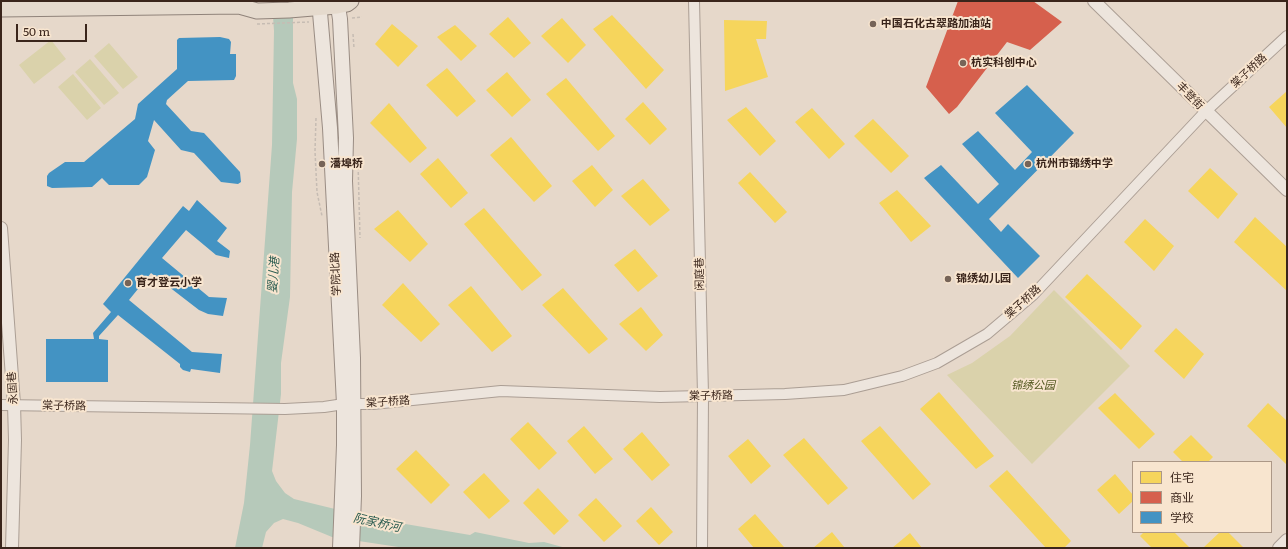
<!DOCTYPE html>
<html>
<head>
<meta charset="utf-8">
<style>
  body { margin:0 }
  #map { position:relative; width:1288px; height:549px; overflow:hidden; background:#e6d8ca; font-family:Literata,"Noto Sans SC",serif }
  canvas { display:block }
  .frame { position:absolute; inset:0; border:2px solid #3a251b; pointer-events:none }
  .legend { position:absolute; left:1132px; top:461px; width:140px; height:72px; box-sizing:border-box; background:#f8e5cf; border:1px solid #ac9887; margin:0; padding:5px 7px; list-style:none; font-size:12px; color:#3a251b }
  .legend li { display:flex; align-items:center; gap:8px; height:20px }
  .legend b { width:20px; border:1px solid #ac9887 }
  .scale { position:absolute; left:16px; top:24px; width:71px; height:18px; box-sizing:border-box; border:2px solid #3a251b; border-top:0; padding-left:5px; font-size:12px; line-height:14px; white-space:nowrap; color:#3a251b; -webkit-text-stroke:3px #f8e5cf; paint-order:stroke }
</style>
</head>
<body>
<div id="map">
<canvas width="1288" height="549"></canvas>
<div class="frame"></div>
<ul class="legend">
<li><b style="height:11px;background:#f6d55c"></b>住宅</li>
<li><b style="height:11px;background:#d6604d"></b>商业</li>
<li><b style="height:11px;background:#4393c3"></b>学校</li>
</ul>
<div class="scale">50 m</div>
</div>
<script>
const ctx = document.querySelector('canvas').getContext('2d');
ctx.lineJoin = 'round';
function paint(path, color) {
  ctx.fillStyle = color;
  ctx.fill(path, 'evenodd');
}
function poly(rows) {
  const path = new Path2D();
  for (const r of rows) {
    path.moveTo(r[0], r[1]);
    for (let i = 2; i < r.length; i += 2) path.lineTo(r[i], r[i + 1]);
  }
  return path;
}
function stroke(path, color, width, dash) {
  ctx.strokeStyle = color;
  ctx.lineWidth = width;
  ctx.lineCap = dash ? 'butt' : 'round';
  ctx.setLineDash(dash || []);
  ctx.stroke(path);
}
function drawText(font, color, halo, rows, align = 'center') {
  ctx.font = font + ' Literata,"Noto Sans SC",serif';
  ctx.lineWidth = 4;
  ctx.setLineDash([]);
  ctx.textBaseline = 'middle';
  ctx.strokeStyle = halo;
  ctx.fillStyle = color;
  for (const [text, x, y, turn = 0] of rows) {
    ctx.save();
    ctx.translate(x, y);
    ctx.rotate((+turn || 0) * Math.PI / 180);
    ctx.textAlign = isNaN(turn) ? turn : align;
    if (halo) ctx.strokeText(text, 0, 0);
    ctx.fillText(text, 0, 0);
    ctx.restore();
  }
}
paint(poly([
  [51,40,66,59,34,84,19,65],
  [109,43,138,77,123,89,94,56],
  [90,59,119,93,104,105,75,72],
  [73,74,101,108,87,120,58,87],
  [1054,290,1130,366,1032,464,947,375,972,363,1010,336]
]), '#dad2ab');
paint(poly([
  [272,1,293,1,293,83,297,99,297,139,292,192,290,297,281,363,281,394,272,471,276,481,285,493,294,499,376,519,470,535,475,532,529,543,544,542,566,548,405,548,332,537,298,523,283,519,274,523,266,532,262,548,235,548,244,503,250,445,272,145,274,31]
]), '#b6c9ba');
paint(poly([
  [612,15,664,70,646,89,593,29],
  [508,17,531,43,514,58,489,34],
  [562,18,586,45,568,63,541,36],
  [724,20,767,21,766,39,756,39,768,77,725,91],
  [392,24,418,46,398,67,375,44],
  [455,25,477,46,461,61,437,37],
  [447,68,476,101,457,117,426,85],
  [507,72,531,100,512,117,486,90],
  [566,78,615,136,598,151,546,94],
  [1287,91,1287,128,1269,107],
  [643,102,667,129,650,145,625,119],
  [389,103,427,148,410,163,370,123],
  [746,107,776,141,760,156,727,120],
  [812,108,845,144,829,159,795,122],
  [873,119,909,156,891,173,854,136],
  [511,137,552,186,534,202,490,155],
  [438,158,468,193,451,208,420,174],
  [592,165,613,190,595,207,572,181],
  [1210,168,1238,194,1218,219,1188,191],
  [750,172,787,212,775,223,738,183],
  [643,179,670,210,650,226,621,196],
  [897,190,931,226,911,242,879,203],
  [484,208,542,275,522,291,464,224],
  [398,210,428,244,410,262,374,229],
  [1255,217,1287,247,1287,291,1234,242],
  [1145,219,1174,246,1154,271,1124,242],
  [635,249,658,276,638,292,614,265],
  [1087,274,1142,326,1121,350,1065,297],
  [403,283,440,324,421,342,382,305],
  [471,286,512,336,492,352,448,305],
  [563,288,608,339,589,354,542,305],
  [641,307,663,335,646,351,619,324],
  [1176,328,1204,354,1184,379,1154,351],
  [939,392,994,456,976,469,920,409],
  [1115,393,1155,434,1139,449,1098,408],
  [1268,403,1287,421,1287,465,1247,426],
  [528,422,557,453,539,470,510,439],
  [584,426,613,459,595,474,567,441],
  [880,426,931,484,913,500,861,441],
  [642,432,670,465,652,481,623,449],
  [1191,435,1213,457,1208,462,1183,462,1173,452],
  [804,438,848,488,828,505,783,455],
  [748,439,771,466,751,484,728,456],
  [416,450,450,485,431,504,396,469],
  [1007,470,1071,541,1064,548,1046,548,989,486],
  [484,473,510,501,489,519,463,492],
  [1115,474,1133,495,1133,501,1119,514,1097,490],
  [538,488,569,521,554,535,523,503],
  [596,498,622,526,604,542,578,515],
  [651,507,673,532,659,545,636,521],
  [755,514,784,547,782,548,754,548,738,529],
  [832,532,845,548,813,548],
  [1144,532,1174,532,1190,548,1152,548,1140,536],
  [1220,532,1228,532,1243,547,1205,548,1204,547],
  [910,533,922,548,892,548]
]), '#f6d55c');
paint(poly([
  [958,1,1033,1,1062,22,1030,50,1007,42,957,107,949,114,926,87]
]), '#d6604d');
paint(poly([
  [220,37,229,39,231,42,230,54,236,54,236,76,234,80,188,81,167,100,166,104,191,131,204,133,240,172,241,182,238,184,221,182,194,153,181,150,154,120,148,141,155,150,147,177,139,185,109,185,102,178,92,187,52,188,47,186,47,176,49,173,65,162,84,162,135,119,138,104,177,69,177,40,179,38],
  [1027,85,1074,133,989,219,1001,232,1008,224,1040,256,1018,278,924,178,941,165,978,204,999,184,962,144,978,131,1015,170,1032,152,995,113],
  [197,200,227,228,217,241,230,251,229,258,216,255,186,230,162,258,209,297,227,298,223,316,208,314,199,310,151,273,129,300,192,352,222,354,220,373,191,369,190,372,183,370,180,367,180,364,118,315,99,336,99,339,108,340,108,382,46,382,46,339,94,339,93,333,111,312,103,304,183,206,189,211]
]), '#4393c3');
const minor = poly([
  [694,1,703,395,702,548],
  [1,405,285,409,324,407,344,404,373,404,501,391,660,397,785,394,844,390,902,376,937,363,987,334,1033,295,1206,111,1287,36]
]);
const tertiary = poly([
  [1094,1,1287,190],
  [1,228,14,404,15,440,12,548],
  [1279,548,1287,540]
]);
const secondary = poly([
  [319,1,330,128,344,404,344,445,340,548],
  [337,1,340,19,346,138,345,181,353,358,354,496,352,548]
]);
const primary = poly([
  [1,9,239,6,257,11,289,10,337,6,347,4,351,1]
]);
stroke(minor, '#ab9e94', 12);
stroke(tertiary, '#ab9e94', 14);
stroke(secondary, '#9a8d84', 16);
stroke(primary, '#90837a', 17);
stroke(poly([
  [352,18,362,17],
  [257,24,309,22],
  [353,34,354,48],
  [316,118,315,151,317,192,322,216],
  [358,162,360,238]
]), '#c6bcb3', 1.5, [3, 2]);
stroke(minor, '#ede5dd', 10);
stroke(tertiary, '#ede5dd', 12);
stroke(secondary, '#ede5dd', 14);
stroke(primary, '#e5dacd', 15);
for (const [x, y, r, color] of [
  [873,24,4,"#766458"],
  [963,63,4,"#766458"],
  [322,164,4,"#766458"],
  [1028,164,4,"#766458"],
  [948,279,4,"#766458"],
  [128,283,4,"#766458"]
]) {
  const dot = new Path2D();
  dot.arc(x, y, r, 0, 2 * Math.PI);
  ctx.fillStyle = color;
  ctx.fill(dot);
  stroke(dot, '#f8e5cf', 1.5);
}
drawText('bold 11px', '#3a251b', '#f8e5cf', [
  ["中国石化古翠路加油站",881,24],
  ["杭实科创中心",971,63],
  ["潘埠桥",330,164],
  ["杭州市锦绣中学",1036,164],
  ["锦绣幼儿园",956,279],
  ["育才登云小学",136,283]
], 'left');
drawText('11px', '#3a251b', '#f8e5cf', [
  ["棠子桥路",1249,71,-43],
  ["丰登街",1190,96,45],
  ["学院北路",336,274,-93],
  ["闲庭巷",700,274,-91],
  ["棠子桥路",1023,302,-42],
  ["永固巷",13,388,-94],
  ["棠子桥路",711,396,-1],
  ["棠子桥路",388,402,-4],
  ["棠子桥路",64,406,1]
]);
drawText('italic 11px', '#535820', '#f8e5cf', [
  ["锦绣公园",1033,386]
]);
drawText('italic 12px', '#295b4f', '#f8e5cf', [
  ["婴儿港",274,275,-86],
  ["阮家桥河",377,523,12]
]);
</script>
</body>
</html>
